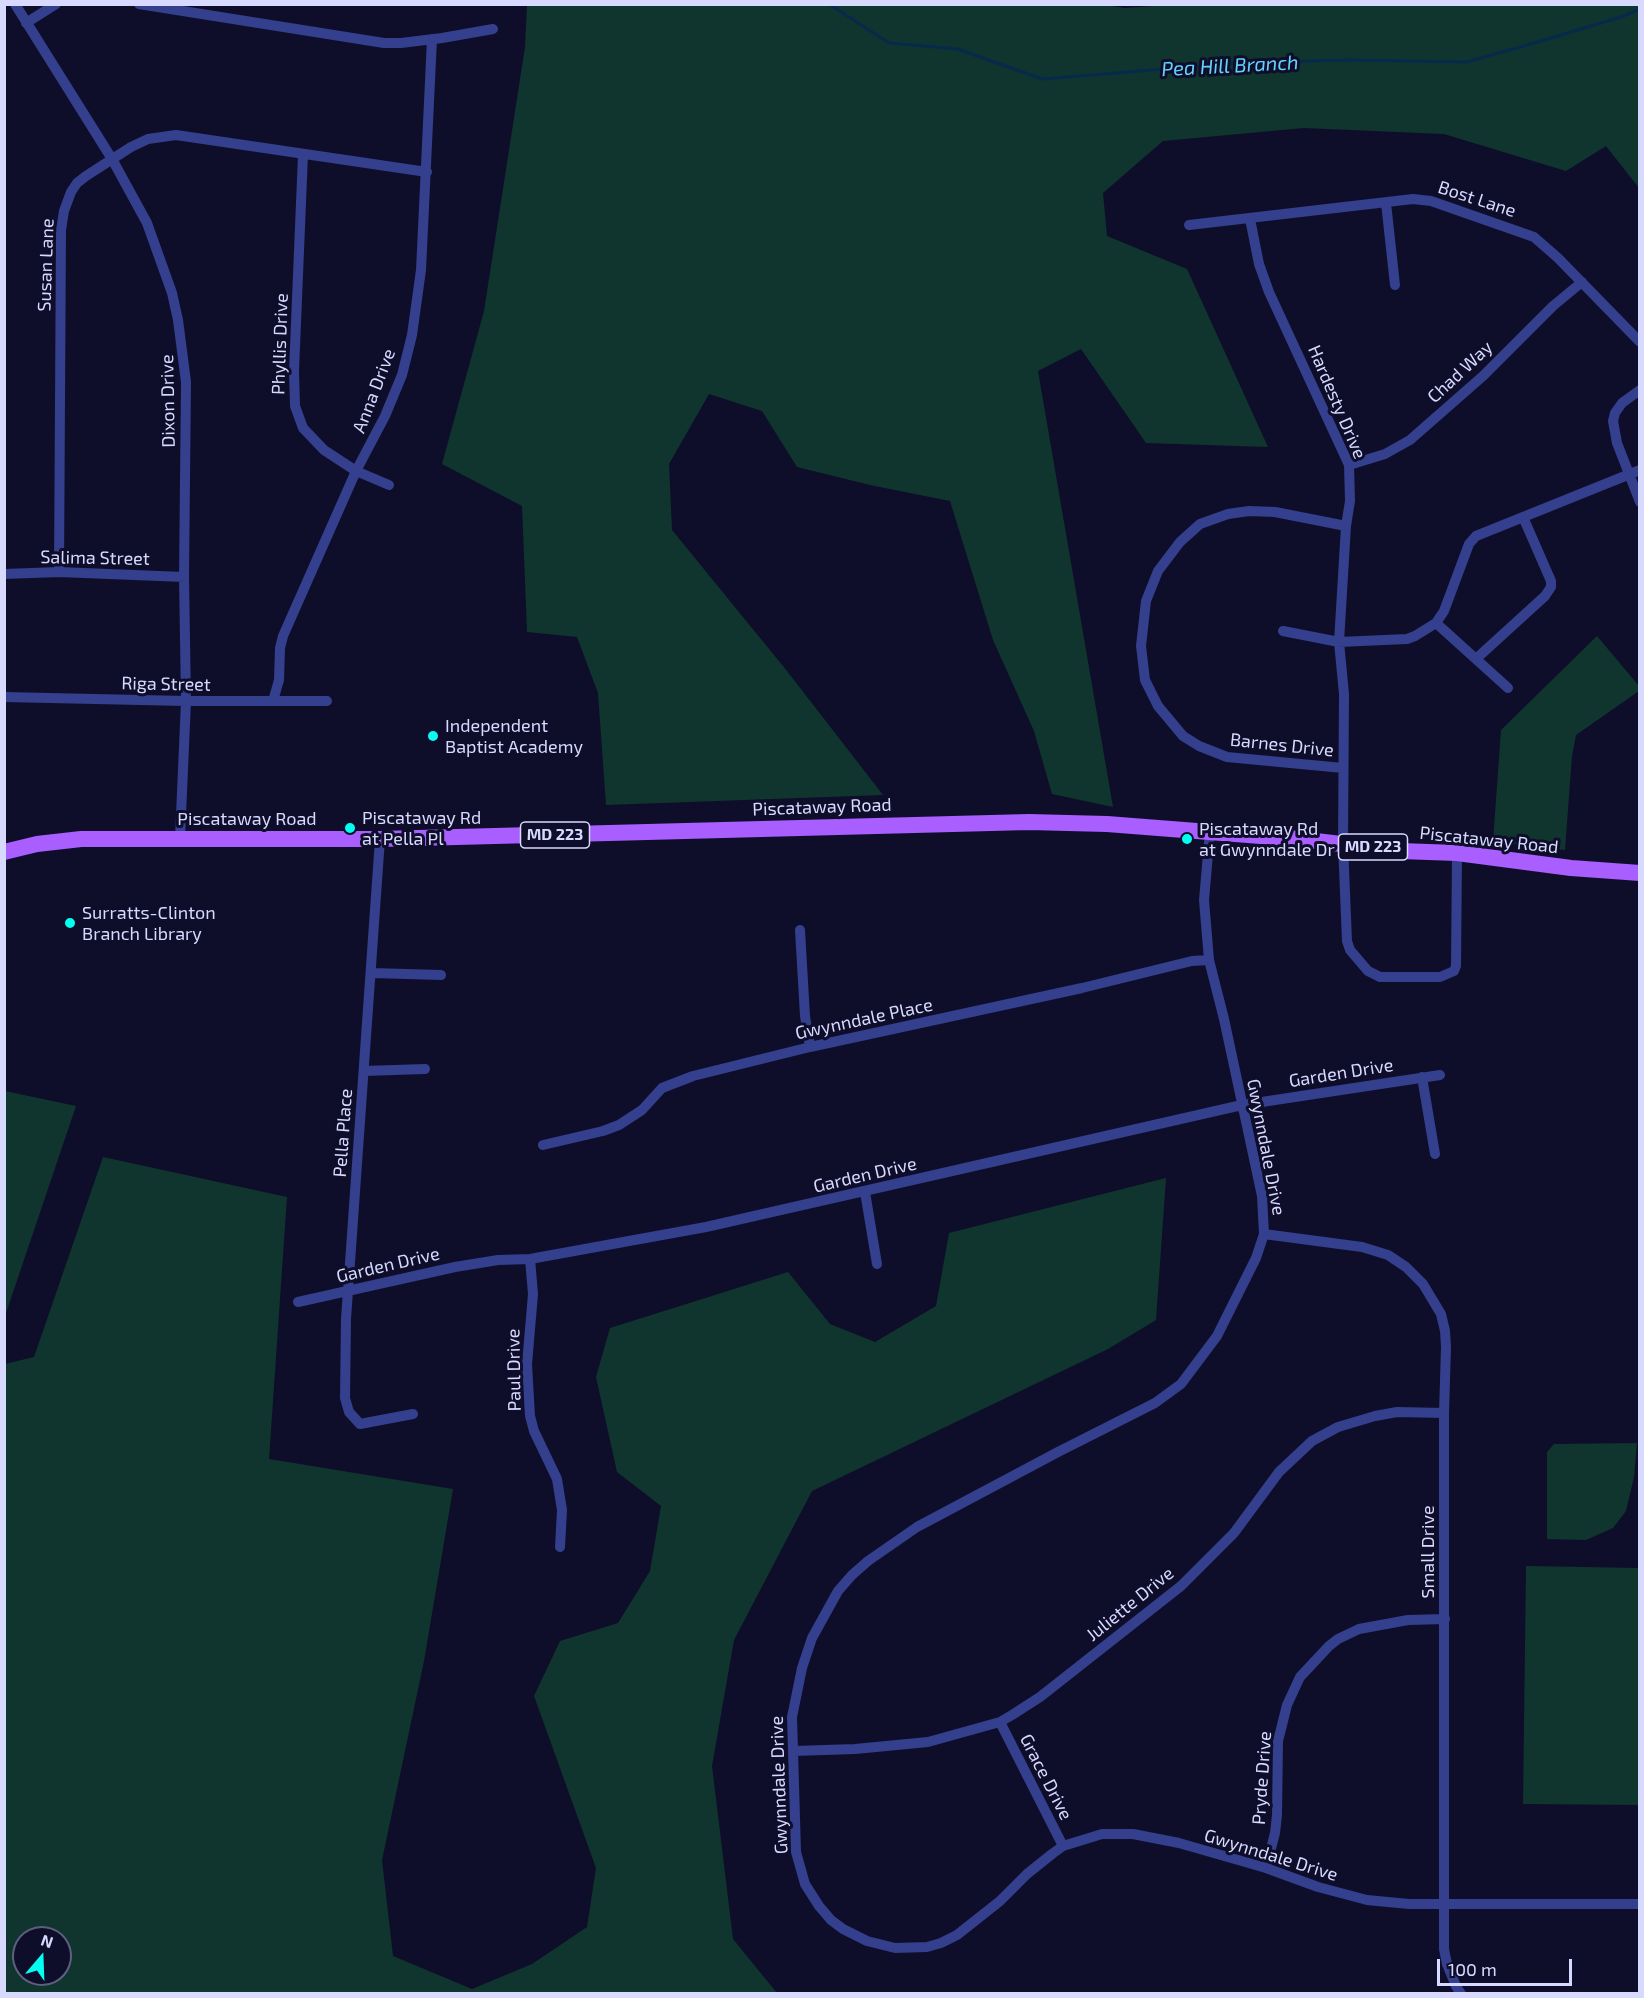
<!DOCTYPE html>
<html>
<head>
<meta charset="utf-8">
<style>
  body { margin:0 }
  #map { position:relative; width:1644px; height:1998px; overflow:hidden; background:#0e0e2a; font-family:"Exo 2",sans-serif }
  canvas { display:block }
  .frame { position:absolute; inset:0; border:6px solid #d7d9ff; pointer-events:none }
  .north { position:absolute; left:12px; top:1926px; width:60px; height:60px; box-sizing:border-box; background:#0e0e2a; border:2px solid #5e5f7f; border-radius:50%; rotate:19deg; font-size:16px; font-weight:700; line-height:24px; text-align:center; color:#d7d9ff }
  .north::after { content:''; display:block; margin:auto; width:21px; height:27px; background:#03fff0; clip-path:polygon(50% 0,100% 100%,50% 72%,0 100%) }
  .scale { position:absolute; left:1437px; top:1959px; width:135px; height:27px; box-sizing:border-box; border:3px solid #d7d9ff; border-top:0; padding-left:8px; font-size:18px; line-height:21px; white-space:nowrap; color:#d7d9ff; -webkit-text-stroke:4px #0e0e2a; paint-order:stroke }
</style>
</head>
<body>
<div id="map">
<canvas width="1644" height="1998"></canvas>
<div class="frame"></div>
<div class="north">N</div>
<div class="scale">100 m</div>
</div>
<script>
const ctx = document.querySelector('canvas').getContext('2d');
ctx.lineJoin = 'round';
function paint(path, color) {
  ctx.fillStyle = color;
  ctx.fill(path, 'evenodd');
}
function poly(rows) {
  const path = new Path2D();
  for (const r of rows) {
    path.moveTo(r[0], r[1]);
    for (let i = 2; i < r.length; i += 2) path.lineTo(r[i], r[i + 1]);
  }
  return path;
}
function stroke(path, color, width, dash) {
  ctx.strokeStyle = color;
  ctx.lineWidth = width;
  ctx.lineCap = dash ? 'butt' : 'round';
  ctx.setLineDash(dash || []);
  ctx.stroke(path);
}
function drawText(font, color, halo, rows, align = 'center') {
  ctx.font = font + ' "Exo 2",sans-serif';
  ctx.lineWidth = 6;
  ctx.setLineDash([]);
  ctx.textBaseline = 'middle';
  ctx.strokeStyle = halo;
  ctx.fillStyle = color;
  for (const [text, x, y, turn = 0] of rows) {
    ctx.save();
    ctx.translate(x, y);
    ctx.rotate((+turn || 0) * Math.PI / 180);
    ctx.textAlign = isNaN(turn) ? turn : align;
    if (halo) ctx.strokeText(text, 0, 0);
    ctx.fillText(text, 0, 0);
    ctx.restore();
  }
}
paint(poly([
  [1099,4,1125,8,1181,4,1639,5,1639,188,1606,146,1566,171,1444,134,1304,128,1163,141,1103,193,1107,236,1187,269,1268,447,1146,443,1081,349,1038,371,1113,807,1052,794,1034,731,993,640,950,501,870,485,797,467,762,411,709,394,669,464,672,530,787,671,883,795,606,805,598,693,577,637,527,632,522,506,442,464,484,311,525,47,527,5],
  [1597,636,1639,686,1639,691,1576,735,1572,756,1565,850,1493,842,1501,730],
  [5,1091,76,1106,5,1316,4,1091],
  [103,1157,287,1197,269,1459,453,1489,424,1661,382,1860,393,1956,472,1989,532,1964,587,1927,596,1868,534,1696,560,1641,618,1623,650,1571,661,1506,617,1472,596,1377,610,1328,788,1272,830,1324,875,1342,936,1306,949,1233,1166,1178,1156,1320,1108,1349,812,1491,734,1640,712,1766,733,1939,777,1993,5,1993,5,1364,34,1357],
  [24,1938,60,1938,60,1974,24,1974],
  [1637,1443,1634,1477,1626,1511,1613,1528,1586,1540,1547,1539,1547,1452,1554,1444],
  [1526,1566,1639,1568,1639,1805,1523,1804]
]), '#10352e');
stroke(poly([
  [829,4,889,43,958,49,1042,79,1238,63,1349,60,1466,62,1531,44,1621,17,1640,9]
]), '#052a4c', 3);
stroke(poly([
  [15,4,112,159,147,223,172,293,178,320,186,382,184,577,186,701,180,838],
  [139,4,384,43,401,43,442,38,493,29],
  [26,23,56,4],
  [303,155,294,371,295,406,303,428,324,450,356,471,389,485],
  [1386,203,1395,285],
  [1250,219,1259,264,1269,292,1349,465,1350,501,1346,526,1339,642,1344,694,1343,844,1347,941,1350,950,1368,971,1380,977,1440,977,1454,971,1456,966,1457,853],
  [1189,225,1413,199,1431,201,1534,237,1558,258,1640,342],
  [1640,390,1622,403,1615,413,1613,421,1617,443,1640,502],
  [1349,465,1385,454,1410,440,1483,376,1553,306,1582,282],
  [59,572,61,230,64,211,71,192,77,183,86,176,131,147,148,139,176,135,427,172],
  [4,574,59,572,184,577],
  [1436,623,1508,688],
  [1283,631,1339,642,1407,639,1415,636,1436,623,1444,611,1469,544,1476,536,1640,470],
  [1477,658,1545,596,1551,587,1551,581,1523,517],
  [4,697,186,701,327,701],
  [273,701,279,680,280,648,283,636,356,471,385,416,402,375,412,335,421,270,432,39],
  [1343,768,1227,757,1199,746,1183,736,1158,706,1145,680,1141,646,1146,601,1158,571,1180,542,1200,524,1228,514,1249,511,1275,512,1346,526],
  [1210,831,1204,900,1209,960,1224,1019,1262,1196,1264,1234,1256,1258,1217,1336,1181,1384,1155,1403,1058,1452,917,1527,868,1561,852,1575,838,1591,812,1638,802,1668,792,1717,796,1852,805,1884,819,1906,831,1920,843,1929,867,1941,895,1948,927,1947,941,1943,957,1935,1000,1901,1027,1874,1052,1854,1063,1846,1102,1834,1133,1834,1179,1843,1266,1868,1318,1887,1367,1900,1409,1904,1640,1904],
  [380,839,346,1319,345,1398,349,1412,360,1424,413,1414],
  [800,930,805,1016,810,1047],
  [372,973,441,975],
  [364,1071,425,1069],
  [1422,1077,1435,1154],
  [543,1145,603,1131,619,1125,642,1110,662,1088,693,1076,810,1047,1082,988,1192,961,1209,960],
  [865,1192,877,1264],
  [1264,1234,1362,1247,1388,1255,1406,1267,1423,1284,1441,1314,1445,1331,1446,1347,1444,1413,1444,1949,1447,1964,1456,1986,1461,1994],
  [530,1259,533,1294,527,1364,530,1416,534,1431,557,1479,562,1510,560,1547],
  [298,1302,455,1267,498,1260,530,1259,706,1227,1242,1105,1440,1075],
  [1000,1722,1063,1846],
  [794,1751,855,1749,928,1742,1000,1722,1012,1715,1040,1697,1181,1586,1234,1533,1279,1472,1312,1441,1338,1427,1375,1416,1397,1412,1444,1413],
  [1266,1868,1275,1833,1277,1815,1278,1741,1287,1705,1300,1677,1329,1646,1338,1639,1359,1629,1408,1620,1445,1619]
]), '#343f8e', 10);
stroke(poly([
  [4,852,37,844,81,839,380,839,1029,822,1107,824,1299,839,1400,851,1457,853,1571,868,1640,873]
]), '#a95eff', 16);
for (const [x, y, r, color] of [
  [433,736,6,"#03fff0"],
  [350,828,6,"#03fff0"],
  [1187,839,6,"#03fff0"],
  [70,923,6,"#03fff0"]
]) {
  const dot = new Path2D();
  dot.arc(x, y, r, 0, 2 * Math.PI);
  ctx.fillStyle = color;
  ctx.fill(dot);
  stroke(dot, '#0e0e2a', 2);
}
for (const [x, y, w] of [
  [555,835,69],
  [1373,847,69]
]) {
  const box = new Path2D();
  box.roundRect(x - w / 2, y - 13, w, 26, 4.5);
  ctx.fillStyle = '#0e0e2a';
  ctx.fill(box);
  stroke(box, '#d7d9ff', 1.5);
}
drawText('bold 16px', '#d7d9ff', null, [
  ["MD 223",555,835],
  ["MD 223",1373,847]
]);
drawText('18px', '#d7d9ff', '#0e0e2a', [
  ["Bost Lane",1477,199,18],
  ["Susan Lane",46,265,-88],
  ["Phyllis Drive",280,344,-88],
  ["Chad Way",1460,372,-43],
  ["Anna Drive",374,391,-69],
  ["Dixon Drive",168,401,-91],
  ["Hardesty Drive",1337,402,67],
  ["Salima Street",95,558,1],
  ["Riga Street",166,684,1],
  ["Barnes Drive",1282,745,6],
  ["Piscataway Road",822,807,-2],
  ["Piscataway Road",247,819],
  ["Piscataway Road",1489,840,6],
  ["Gwynndale Place",864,1019,-12],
  ["Garden Drive",1341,1073,-9],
  ["Pella Place",343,1133,-86],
  ["Gwynndale Drive",1266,1147,79],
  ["Garden Drive",865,1175,-13],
  ["Garden Drive",388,1265,-13],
  ["Paul Drive",514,1370,-91],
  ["Small Drive",1428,1552,-90],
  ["Juliette Drive",1130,1604,-39],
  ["Grace Drive",1046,1777,63],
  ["Pryde Drive",1262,1778,-86],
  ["Gwynndale Drive",779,1785,-92],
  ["Gwynndale Drive",1271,1855,17]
]);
drawText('18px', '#d7d9ff', '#0e0e2a', [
  ["Independent",445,726],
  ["Baptist Academy",445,747],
  ["Piscataway Rd",362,818],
  ["at Pella Pl",362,839],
  ["Piscataway Rd",1199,829],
  ["at Gwynndale Dr",1199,850],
  ["Surratts-Clinton",82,913],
  ["Branch Library",82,934]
], 'left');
drawText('italic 20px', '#65d1ff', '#0e0e2a', [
  ["Pea Hill Branch",1230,66,-3]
]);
</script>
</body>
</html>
